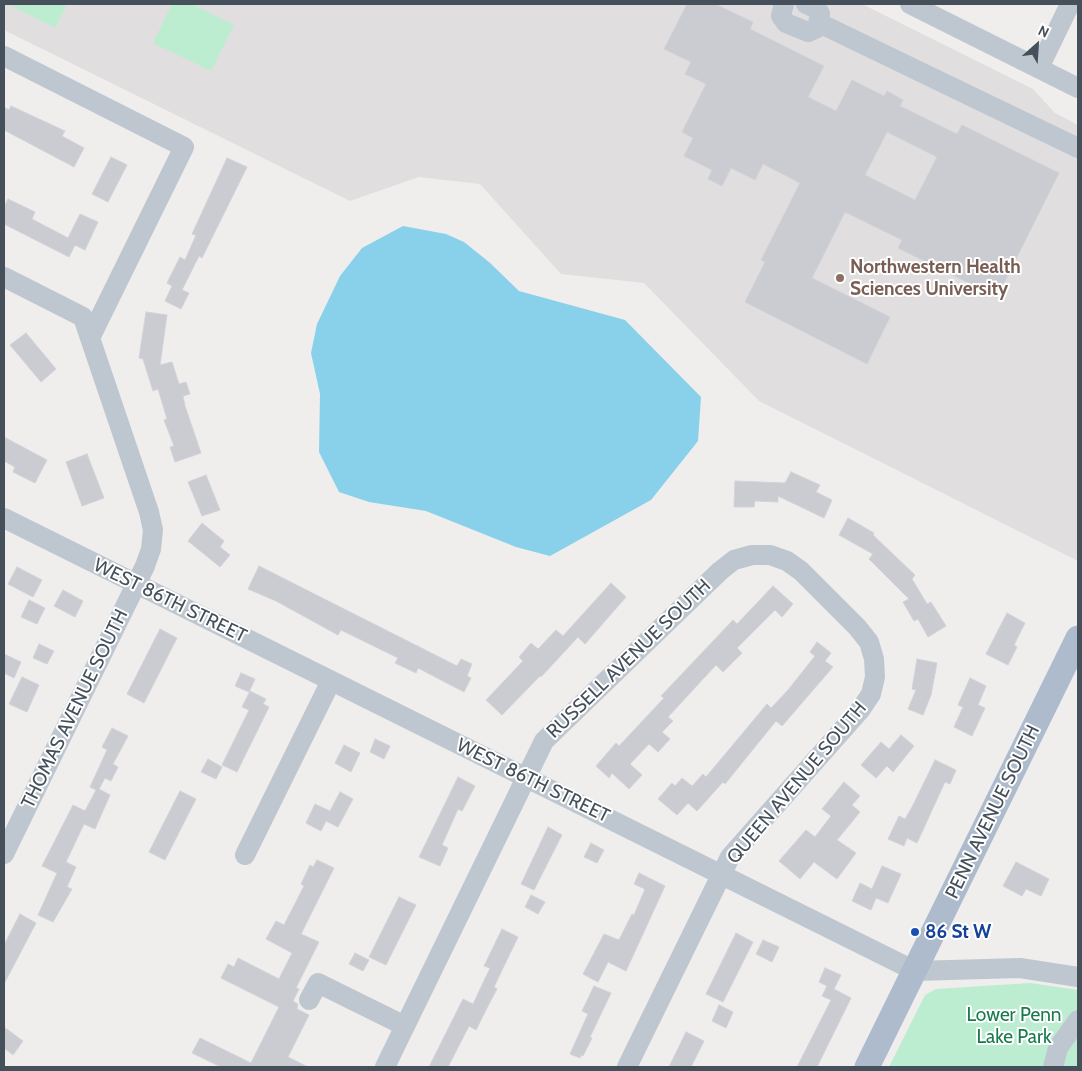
<!DOCTYPE html>
<html>
<head>
<meta charset="utf-8">
<style>
  body { margin:0 }
  #map { position:relative; width:1082px; height:1071px; overflow:hidden; background:#f0eded; font-family:Cabin,sans-serif }
  canvas { display:block }
  .frame { position:absolute; inset:0; border:5px solid #46505a; pointer-events:none }
  .north { position:absolute; left:1012px; top:20px; width:50px; height:50px; -webkit-text-stroke:4px #fff; paint-order:stroke; rotate:26deg; font-size:14px; font-weight:700; line-height:20px; text-align:center; color:#46505a }
  .north::after { content:''; display:block; margin:auto; width:18px; height:22px; background:#46505a; clip-path:polygon(50% 0,100% 100%,50% 72%,0 100%) }
</style>
</head>
<body>
<div id="map">
<canvas width="1082" height="1071"></canvas>
<div class="frame"></div>
<div class="north">N</div>
</div>
<script>
const ctx = document.querySelector('canvas').getContext('2d');
ctx.lineJoin = 'round';
function paint(path, color) {
  ctx.fillStyle = color;
  ctx.fill(path, 'evenodd');
}
function poly(rows) {
  const path = new Path2D();
  for (const r of rows) {
    path.moveTo(r[0], r[1]);
    for (let i = 2; i < r.length; i += 2) path.lineTo(r[i], r[i + 1]);
  }
  return path;
}
function stroke(path, color, width, dash) {
  ctx.strokeStyle = color;
  ctx.lineWidth = width;
  ctx.lineCap = dash ? 'butt' : 'round';
  ctx.setLineDash(dash || []);
  ctx.stroke(path);
}
function drawText(font, color, halo, rows, align = 'center') {
  ctx.font = font + ' Cabin,sans-serif';
  ctx.lineWidth = 4;
  ctx.setLineDash([]);
  ctx.textBaseline = 'middle';
  ctx.strokeStyle = halo;
  ctx.fillStyle = color;
  for (const [text, x, y, turn = 0] of rows) {
    ctx.save();
    ctx.translate(x, y);
    ctx.rotate((+turn || 0) * Math.PI / 180);
    ctx.textAlign = isNaN(turn) ? turn : align;
    if (halo) ctx.strokeText(text, 0, 0);
    ctx.fillText(text, 0, 0);
    ctx.restore();
  }
}
paint(poly([
  [4,4,862,4,1033,89,1055,113,1078,125,1078,561,759,401,644,283,561,274,480,184,419,177,350,201,4,30]
]), '#e1dedf');
paint(poly([
  [8,4,67,4,55,28],
  [172,4,191,4,234,25,211,71,153,43],
  [1030,983,1078,990,1078,1067,889,1067,925,995,936,989]
]), '#bcedd1');
paint(poly([
  [403,226,446,234,464,242,489,262,519,291,625,320,701,397,698,441,651,500,550,556,516,547,426,511,369,502,339,492,319,452,320,394,311,353,317,324,340,276,362,248]
]), '#89d1ea');
const building = poly([
  [687,4,715,4,753,22,750,29,824,66,808,97,836,111,852,80,884,96,887,91,903,100,900,106,957,134,962,125,1059,173,997,297,898,248,902,240,845,212,812,278,890,317,867,364,745,302,765,262,761,260,800,183,763,164,755,180,731,168,722,186,708,179,712,170,684,156,693,138,682,132,706,84,685,74,691,62,664,49,687,4],
  [887,132,937,157,915,200,865,175,887,132],
  [11,106,65,131,62,136,84,148,74,167,4,130,4,107,9,110,11,106],
  [111,157,127,165,108,202,92,194,111,157],
  [227,158,247,167,202,258,199,256,182,290,189,293,181,309,165,301,172,286,167,283,180,257,185,260,196,235,192,234,227,158],
  [8,199,35,212,32,219,68,238,80,214,98,222,85,250,75,245,69,257,4,224,4,207,8,199],
  [146,312,167,315,160,365,172,362,179,384,186,382,190,394,183,396,185,406,201,453,175,462,170,447,174,446,164,420,167,419,158,389,153,391,143,359,139,358,146,312],
  [26,333,56,369,41,382,10,345,26,333],
  [4,437,47,460,35,483,13,472,15,467,4,461,4,437],
  [87,454,104,498,82,506,66,462,87,454],
  [791,472,820,485,816,492,832,500,824,518,778,496,778,502,755,501,754,507,734,507,735,481,785,483,791,472],
  [206,475,220,510,202,516,188,482,206,475],
  [848,518,874,533,873,535,915,575,912,579,927,604,931,602,946,626,928,637,918,619,914,621,903,602,909,599,869,559,873,554,839,535,848,518],
  [202,523,224,541,220,547,230,555,220,567,188,541,202,523],
  [259,566,457,666,461,659,472,664,467,676,471,678,464,692,418,668,416,673,395,663,398,658,341,630,338,635,276,601,248,589,259,566],
  [17,567,42,580,33,597,8,584,17,567],
  [611,583,626,597,585,644,578,637,541,677,540,676,502,715,486,700,523,661,519,657,531,643,538,649,556,630,563,636,611,583],
  [773,586,793,604,782,617,775,610,737,648,742,653,723,672,716,665,668,717,673,721,662,732,670,739,658,752,649,744,630,764,642,775,629,789,612,773,609,778,596,766,616,743,619,746,664,698,661,696,733,620,737,624,773,586],
  [63,590,83,601,75,617,54,606,63,590],
  [29,600,45,608,37,624,21,617,29,600],
  [1007,613,1025,623,1014,645,1017,647,1008,665,986,654,1007,613],
  [160,629,177,638,144,703,127,694,160,629],
  [817,642,831,653,825,661,833,667,782,726,776,721,725,784,723,782,697,811,688,803,677,815,658,799,672,783,675,786,682,778,692,786,703,774,706,777,767,704,771,708,788,690,815,656,810,652,817,642],
  [39,644,54,651,47,664,33,658,39,644],
  [4,654,21,662,14,678,4,673,4,654],
  [917,659,937,663,931,695,923,715,908,709,916,690,912,689,917,659],
  [241,673,255,679,249,692,235,686,241,673],
  [22,677,39,685,27,712,9,704,22,677],
  [970,678,986,686,978,705,985,708,972,736,954,727,963,707,958,705,970,678],
  [250,691,266,699,263,704,269,707,237,772,222,765,249,710,242,707,250,691],
  [112,728,128,736,113,764,118,767,111,781,105,778,99,789,110,795,95,829,84,824,66,862,76,867,67,887,72,889,53,922,38,915,57,873,42,866,73,805,85,811,96,790,90,787,107,750,102,747,112,728],
  [901,735,914,746,893,772,887,766,876,778,861,765,881,742,889,749,901,735],
  [375,739,390,746,384,759,370,752,375,739],
  [344,745,360,753,351,772,335,763,344,745],
  [208,759,222,767,216,779,201,772,208,759],
  [935,760,956,770,950,784,945,782,917,843,907,838,904,846,888,839,899,816,905,819,912,807,935,760],
  [458,777,475,786,462,811,458,809,442,845,448,848,440,866,419,857,458,777],
  [844,782,860,796,852,805,860,812,837,840,856,853,837,879,814,862,800,879,779,861,806,830,815,837,831,816,822,809,844,782],
  [180,791,196,799,165,860,149,852,180,791],
  [340,792,353,799,338,827,326,821,321,831,306,823,315,804,330,811,340,792],
  [548,827,562,835,534,890,521,884,548,827],
  [591,843,604,850,597,863,584,857,591,843],
  [317,860,334,868,301,934,319,942,296,988,299,989,293,1001,298,1004,297,1009,309,1015,288,1057,308,1067,221,1067,192,1053,200,1038,251,1063,279,1007,221,978,228,964,234,967,238,958,279,979,292,953,266,939,276,921,284,925,304,886,301,884,310,865,313,867,317,860],
  [1016,862,1049,879,1041,896,1026,889,1022,896,1003,886,1016,862],
  [882,866,901,874,888,903,876,898,871,910,852,901,860,883,872,889,882,866],
  [639,873,665,886,626,971,608,962,598,982,583,974,604,934,619,940,632,914,634,915,645,889,634,884,639,873],
  [531,895,545,902,538,914,525,907,531,895],
  [399,897,416,905,386,965,369,957,399,897],
  [20,914,36,923,4,984,4,945,20,914],
  [502,929,518,937,494,987,497,989,488,1006,476,1030,469,1026,448,1067,429,1067,463,999,473,1004,490,968,484,966,502,929],
  [736,933,753,942,723,1002,706,994,736,933],
  [763,940,779,947,772,962,756,954,763,940],
  [355,953,369,960,363,971,349,964,355,953],
  [825,968,841,975,834,989,851,998,817,1067,797,1067,831,1000,822,996,827,986,819,982,825,968],
  [594,986,611,993,590,1037,592,1038,583,1056,581,1055,580,1058,570,1054,588,1014,582,1011,594,986],
  [719,1005,733,1012,726,1028,712,1021,719,1005],
  [4,1027,23,1041,13,1055,4,1048,4,1027],
  [686,1032,704,1041,691,1067,669,1067,686,1032]
]);
paint(building, '#caccd2');
stroke(building, '#d1d3d9', 1);
stroke(poly([
  [784,4,781,16,786,23,808,32,817,28,820,14,817,9,806,4],
  [910,4,1078,88],
  [819,23,1078,148],
  [4,56,184,147,90,338,149,512,153,530,151,549,145,566,4,854],
  [1039,68,1070,4],
  [4,277,83,317,90,338],
  [4,518,915,971,1020,968,1078,977],
  [245,855,331,681],
  [309,1000,318,983,405,1026],
  [385,1067,544,741,720,571,734,560,752,555,770,555,787,561,801,571,857,627,869,642,874,659,875,677,871,694,861,709,730,857,627,1067],
  [1053,1067,1058,1048,1078,1020]
]), '#bec7cf', 20);
stroke(poly([
  [867,1067,1078,638]
]), '#adbbcc', 25);
for (const [x, y, r, color] of [
  [840,278,5,"#8d6e63"],
  [915,932,5,"#1a4fb4"]
]) {
  const dot = new Path2D();
  dot.arc(x, y, r, 0, 2 * Math.PI);
  ctx.fillStyle = color;
  ctx.fill(dot);
  stroke(dot, '#fff', 2);
}
drawText('bold 19px', '#785e54', '#fff', [
  ["Northwestern Health",850,267],
  ["Sciences University",850,289]
], 'left');
drawText('19px', '#46505a', '#fff', [
  ["WEST 86TH STREET",170,601,26],
  ["RUSSELL AVENUE SOUTH",629,659,-44],
  ["THOMAS AVENUE SOUTH",75,709,-64],
  ["WEST 86TH STREET",533,781,26],
  ["QUEEN AVENUE SOUTH",797,783,-50],
  ["PENN AVENUE SOUTH",993,812,-64]
]);
drawText('bold 19px', '#164399', '#fff', [
  ["86 St W",925,932]
], 'left');
drawText('19px', '#187a4d', '#fff', [
  ["Lower Penn",1014,1015],
  ["Lake Park",1014,1037]
]);
</script>
</body>
</html>
